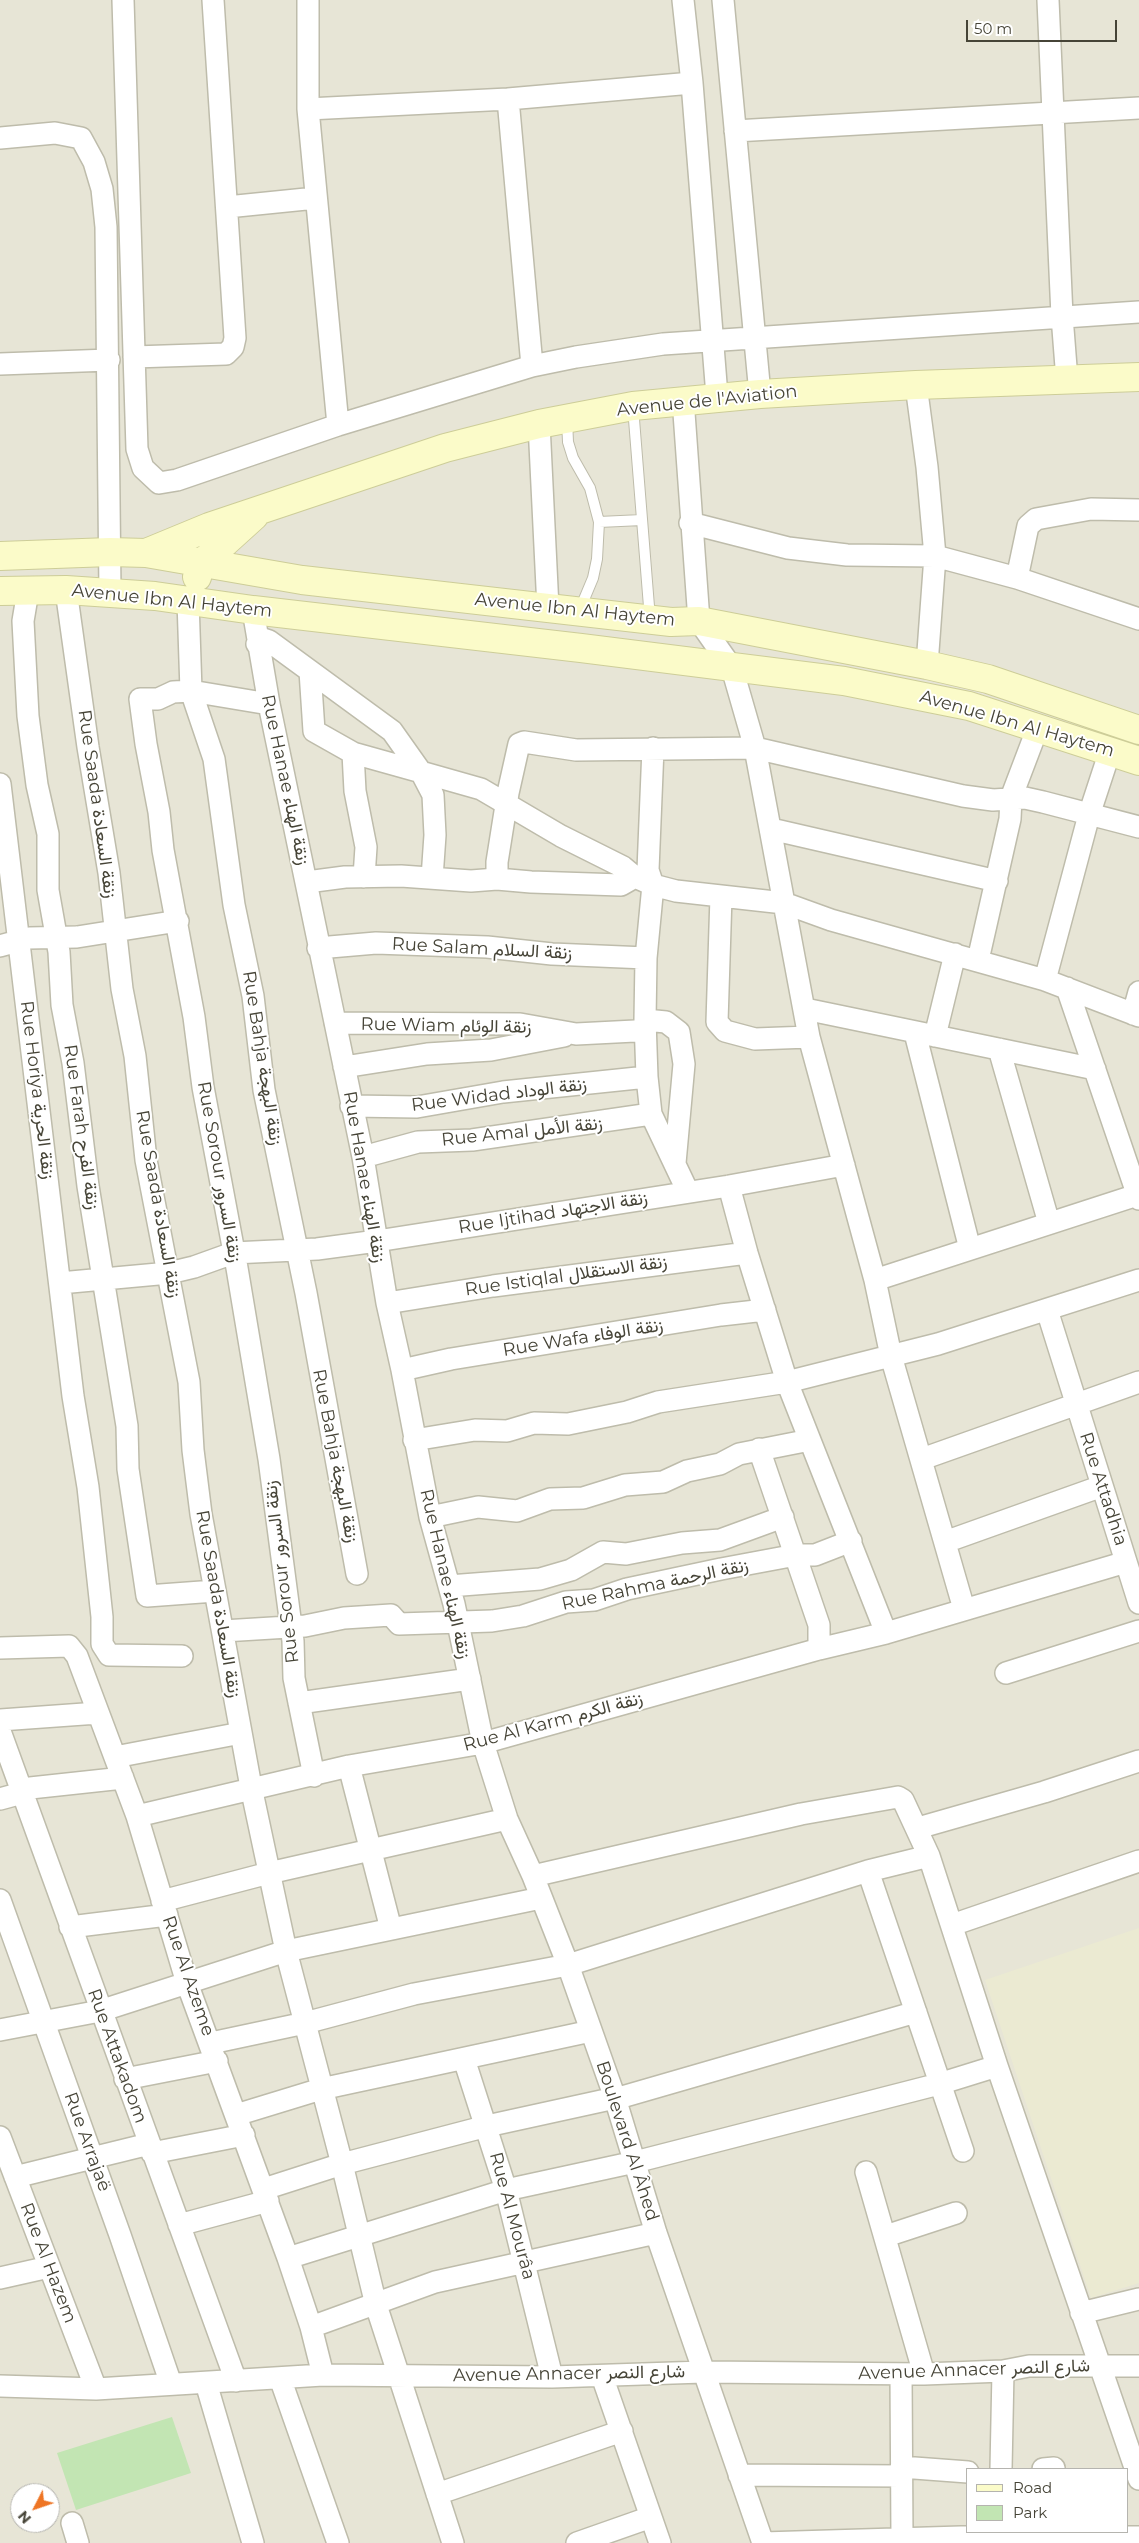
<!DOCTYPE html>
<html>
<head>
<meta charset="utf-8">
<style>
  body { margin:0 }
  #map { position:relative; width:1139px; height:2543px; overflow:hidden; background:#f3f2e8; font-family:Montserrat,sans-serif }
  canvas { display:block }
  .legend { position:absolute; left:966px; top:2468px; width:162px; height:65px; box-sizing:border-box; background:#fff; border:1px solid #b5b4af; margin:0; padding:6px 9px; list-style:none; font-size:15px; color:#464437 }
  .legend li { display:flex; align-items:center; gap:10px; height:25px }
  .legend b { width:25px; border:1px solid #b5b4af }
  .north { position:absolute; left:10px; top:2483px; width:50px; height:50px; box-sizing:border-box; background:#fff; border:1px solid #b5b4af; border-radius:50%; rotate:229deg; font-size:14px; font-weight:700; line-height:20px; text-align:center; color:#464437 }
  .north::after { content:''; display:block; margin:auto; width:18px; height:22px; background:#ee7524; clip-path:polygon(50% 0,100% 100%,50% 72%,0 100%) }
  .scale { position:absolute; left:966px; top:20px; width:151px; height:22px; box-sizing:border-box; border:2px solid #464437; border-top:0; padding-left:6px; font-size:15px; line-height:18px; white-space:nowrap; color:#464437; -webkit-text-stroke:4px #fff; paint-order:stroke }
</style>
</head>
<body>
<div id="map">
<canvas width="1139" height="2543"></canvas>
<ul class="legend">
<li><b style="height:6px;background:#fbfbc9"></b>Road</li>
<li><b style="height:14px;background:#c2e5b3"></b>Park</li>
</ul>
<div class="north">N</div>
<div class="scale">50 m</div>
</div>
<script>
const ctx = document.querySelector('canvas').getContext('2d');
ctx.lineJoin = 'round';
function paint(path, color) {
  ctx.fillStyle = color;
  ctx.fill(path, 'evenodd');
}
function poly(rows) {
  const path = new Path2D();
  for (const r of rows) {
    path.moveTo(r[0], r[1]);
    for (let i = 2; i < r.length; i += 2) path.lineTo(r[i], r[i + 1]);
  }
  return path;
}
function stroke(path, color, width, dash) {
  ctx.strokeStyle = color;
  ctx.lineWidth = width;
  ctx.lineCap = dash ? 'butt' : 'round';
  ctx.setLineDash(dash || []);
  ctx.stroke(path);
}
function drawText(font, color, halo, rows, align = 'center') {
  ctx.font = font + ' Montserrat,Vazirmatn,sans-serif';
  ctx.lineWidth = 4;
  ctx.setLineDash([]);
  ctx.textBaseline = 'middle';
  ctx.strokeStyle = halo;
  ctx.fillStyle = color;
  for (const [text, x, y, turn = 0] of rows) {
    ctx.save();
    ctx.translate(x, y);
    ctx.rotate((+turn || 0) * Math.PI / 180);
    ctx.textAlign = isNaN(turn) ? turn : align;
    if (halo) ctx.strokeText(text, 0, 0);
    ctx.fillText(text, 0, 0);
    ctx.restore();
  }
}
paint(poly([
  [0,0,1139,0,1139,2543,0,2543],
  [968,2469,1128,2469,1128,2532,968,2532],
  [20,2493,50,2493,50,2523,20,2523]
]), '#e7e5d6');
paint(poly([
  [1139,1928,1139,2283,1091,2298,985,1980]
]), '#ebead2');
paint(poly([
  [172,2417,191,2473,76,2510,57,2453]
]), '#c2e5b3');
const lane = poly([
  [633,407,650,619],
  [567,420,568,442,573,458,590,488,599,522,597,559,593,578,580,609],
  [599,522,642,520]
]);
const street = poly([
  [123,0,137,449,143,468,159,483,177,480,338,425,532,366],
  [308,0,308,109,338,425],
  [683,0,692,83,717,396],
  [723,0,760,394],
  [1048,0,1062,316,1067,380],
  [508,99,532,366,576,357,663,344,1139,312],
  [308,109,508,99,692,83],
  [735,131,1139,108],
  [0,138,55,133,81,138,94,162,102,189,106,227,110,592],
  [227,207,316,198],
  [134,357,226,354,233,347,235,338,213,0],
  [0,364,109,360],
  [916,385,927,467,935,556,927,665],
  [683,399,699,621,732,668,755,748,809,1037,875,1280,891,1356,964,1609],
  [539,424,548,608],
  [690,523,788,548,847,555,935,556,1017,578,1139,619],
  [1017,578,1028,526,1036,519,1091,509,1139,510],
  [66,590,88,747,109,873,122,989,135,1056,146,1160,189,1382,193,1450,201,1514,251,1787,286,1951,342,2164,376,2305,453,2543],
  [28,591,23,621,28,716,37,785,48,834,48,890,59,952,62,1005,73,1063,88,1186,127,1426,128,1469,147,1596,215,1591],
  [188,601,191,691,214,759,234,905,253,996,264,1090,306,1293,357,1574],
  [253,610,269,704,363,1157,387,1303,402,1370,430,1517,454,1604,483,1743,507,1819,533,1876,568,1965,615,2098,656,2233,763,2543],
  [257,644,260,638,269,641,392,731,421,772,481,789,561,836,623,867,635,877,653,885,676,891,721,896,717,1022,725,1031,755,1039,809,1037],
  [310,671,314,731,353,753,421,772,433,795,435,835,432,878],
  [269,704,191,691,173,692,158,699,140,699,146,744,159,812,163,850,194,1017,203,1087,237,1268,269,1459,293,1641,294,1678,314,1776],
  [653,748,648,870,653,885,646,958,645,1020,666,1022,679,1032,684,1064,675,1163],
  [353,753,355,791,366,847,364,877],
  [0,784,73,1396,88,1487,102,1617,102,1644,109,1655,182,1656],
  [771,829,997,881],
  [497,879,497,862,508,793,519,744,524,742,576,750,755,748,963,796,993,800,1025,798,1043,802,1139,827],
  [307,882,345,877,401,876,471,881,497,879,531,882,621,885,635,877],
  [721,896,784,903,831,920,1045,980,1139,1016],
  [0,946,29,938,77,937,178,921],
  [318,948,376,943,487,947,552,954,646,958],
  [978,960,1010,819,1011,798,1038,727],
  [1045,980,1089,815,1110,751],
  [1067,988,1139,1199],
  [805,1009,1095,1069],
  [1133,1014,1139,992],
  [645,1020,647,1077,651,1114,688,1192],
  [335,1023,520,1024,576,1034,635,1031,645,1033],
  [915,1033,970,1249],
  [935,1036,955,954],
  [999,1049,1049,1223],
  [344,1067,427,1054,491,1050,564,1036],
  [351,1106,417,1107,503,1092,647,1077],
  [363,1157,418,1142,472,1140,651,1114],
  [729,1186,747,1253,787,1382,886,1633],
  [875,1280,1137,1195],
  [60,1283,169,1273,194,1267,233,1253,317,1249,377,1241,729,1186,844,1165],
  [387,1303,493,1286,747,1253],
  [1047,1310,1139,1603],
  [402,1370,451,1359,721,1315,765,1310],
  [414,1440,475,1430,507,1431,534,1423,568,1424,627,1412,658,1402,787,1382,938,1344,1139,1280],
  [759,1449,819,1625,819,1649],
  [922,1459,1139,1382],
  [430,1517,478,1507,517,1511,550,1499,583,1498,625,1485,663,1482,687,1471,720,1464,739,1454,810,1440],
  [945,1542,1102,1486],
  [449,1586,540,1579,571,1570,603,1552,626,1554,682,1543,720,1540,783,1517],
  [223,1631,305,1626,344,1618,391,1615,399,1624,492,1621,523,1616,566,1602,594,1600,627,1589,721,1569,796,1555,815,1555,851,1541],
  [0,1648,69,1646,77,1656,137,1816,187,1983,288,2258,311,2327,323,2375],
  [1006,1673,1139,1631],
  [299,1703,470,1679],
  [0,1720,98,1713],
  [0,1731,236,2381],
  [115,1757,241,1733],
  [349,1766,391,1929],
  [21,1789,123,1778],
  [0,1799,22,1793],
  [137,1816,349,1766,483,1743,819,1649,886,1633,1126,1562],
  [918,1828,1044,1792,1139,1761],
  [868,1871,963,2151],
  [533,1876,801,1814,898,1797,903,1800,929,1856,997,2066,1139,2479],
  [0,1900,120,2235,171,2384],
  [162,1901,269,1873,507,1819],
  [952,1925,1139,1861],
  [70,1927,167,1915],
  [0,2030,100,2011,286,1951,541,1898],
  [211,2043,305,2023,414,1994,568,1965,868,1871,929,1856],
  [464,2059,506,2190,552,2377],
  [125,2079,217,2061],
  [615,2099,916,2012],
  [236,2115,321,2089,591,2031],
  [0,2137,96,2389],
  [152,2153,244,2135],
  [866,2172,924,2374],
  [15,2177,149,2144],
  [264,2189,342,2164,487,2126,615,2098],
  [179,2225,268,2201],
  [886,2236,956,2213],
  [288,2258,506,2190,635,2162,939,2084,997,2066],
  [0,2278,49,2267],
  [1081,2313,1139,2299],
  [311,2327,435,2282,656,2233],
  [901,2374,902,2538],
  [602,2376,660,2543],
  [280,2378,338,2543],
  [206,2383,253,2543],
  [0,2386,96,2389,323,2375,552,2377,703,2372,924,2374,1003,2371,1029,2366,1139,2366],
  [901,2467,968,2472],
  [1001,2469,1003,2371],
  [1043,2469,1054,2468],
  [739,2475,902,2476],
  [437,2494,622,2431],
  [72,2523,78,2543],
  [577,2543,651,2517],
  [763,2543,961,2537,1139,2537]
]);
const secondary = poly([
  [146,553,209,527,445,448,539,424,633,406,760,394,916,385,1139,377],
  [0,556,110,552,146,553,302,580,671,622,699,621,927,665,988,679,1139,730],
  [197,577,201,564,254,516],
  [0,591,66,590,155,596,253,610,581,648,844,681,969,706,1139,761]
]);
stroke(lane, '#bebcab', 12);
stroke(street, '#bebcab', 24);
stroke(secondary, '#cdcd98', 30);
stroke(lane, '#fff', 10);
stroke(street, '#fff', 21);
stroke(secondary, '#fbfbc9', 28);
drawText('18px', '#464437', '#fff', [
  ["Avenue de l'Aviation",707,401,-6],
  ["Avenue Ibn Al Haytem",172,601,6],
  ["Avenue Ibn Al Haytem",575,610,6],
  ["Avenue Ibn Al Haytem",1017,724,16],
  ["Rue Hanae زنقة الهناء",285,780,78],
  ["Rue Saada زنقة السعادة",97,804,82],
  ["Rue Salam زنقة السلام",482,949,3],
  ["Rue Wiam زنقة الوئام",446,1026,1],
  ["Rue Bahja زنقة البهجة",262,1058,81],
  ["Rue Horiya زنقة الحرية",37,1090,83],
  ["Rue Widad زنقة الوداد",499,1095,-7],
  ["Rue Farah زنقة الفرح",81,1127,82],
  ["Rue Amal زنقة الأمل",522,1132,-6],
  ["Rue Sorour زنقة السرور",219,1172,80],
  ["Rue Hanae زنقة الهناء",364,1177,80],
  ["Rue Saada زنقة السعادة",158,1204,80],
  ["Rue Ijtihad زنقة الاجتهاد",553,1213,-9],
  ["Rue Istiqlal زنقة الاستقلال",566,1276,-8],
  ["Rue Wafa زنقة الوفاء",583,1338,-9],
  ["Rue Bahja زنقة البهجة",335,1456,79],
  ["Rue Attadhia",1103,1489,72],
  ["Rue Sorour زنقة السرور",282,1572,-97],
  ["Rue Hanae زنقة الهناء",445,1574,77],
  ["Rue Rahma زنقة الرحمة",655,1585,-12],
  ["Rue Saada زنقة السعادة",218,1604,80],
  ["Rue Al Karm زنقة الكرم",553,1722,-15],
  ["Rue Al Azeme",188,1976,71],
  ["Rue Attakadom",117,2056,70],
  ["Boulevard Al Âhed",627,2141,72],
  ["Rue Arrajaë",87,2142,70],
  ["Rue Al Mourâa",512,2216,75],
  ["Rue Al Hazem",48,2263,69],
  ["Avenue Annacer شارع النصر",974,2370,-2],
  ["Avenue Annacer شارع النصر",569,2374,-1]
]);
</script>
</body>
</html>
